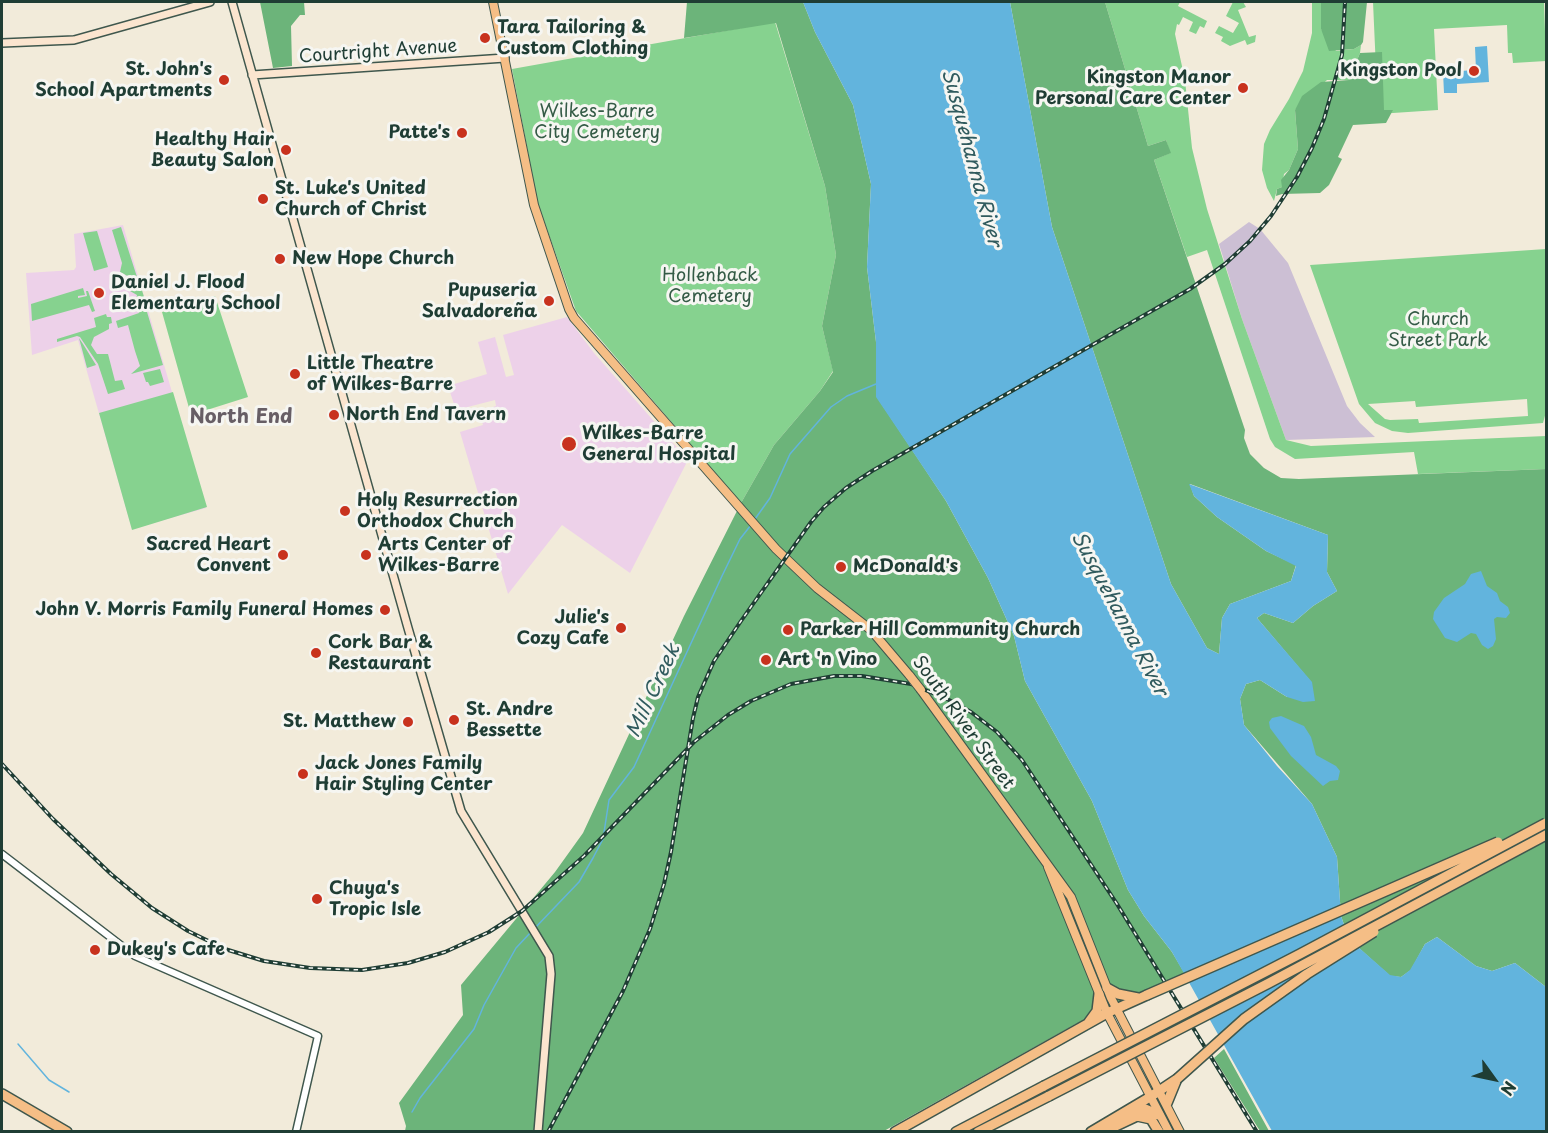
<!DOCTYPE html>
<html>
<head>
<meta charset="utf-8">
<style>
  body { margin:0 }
  #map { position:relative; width:1548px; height:1133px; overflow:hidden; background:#f2ebda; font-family:"Playpen Sans",sans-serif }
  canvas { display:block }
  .frame { position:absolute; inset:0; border:3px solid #1f3d34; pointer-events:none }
  .north { position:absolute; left:1464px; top:1049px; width:60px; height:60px; -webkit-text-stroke:4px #f6f6f2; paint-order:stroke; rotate:123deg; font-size:16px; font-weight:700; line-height:24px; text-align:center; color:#1f3d34 }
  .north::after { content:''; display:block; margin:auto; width:21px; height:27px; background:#1f3d34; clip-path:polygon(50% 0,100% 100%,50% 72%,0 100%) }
</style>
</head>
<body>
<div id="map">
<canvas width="1548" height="1133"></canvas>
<div class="frame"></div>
<div class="north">N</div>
</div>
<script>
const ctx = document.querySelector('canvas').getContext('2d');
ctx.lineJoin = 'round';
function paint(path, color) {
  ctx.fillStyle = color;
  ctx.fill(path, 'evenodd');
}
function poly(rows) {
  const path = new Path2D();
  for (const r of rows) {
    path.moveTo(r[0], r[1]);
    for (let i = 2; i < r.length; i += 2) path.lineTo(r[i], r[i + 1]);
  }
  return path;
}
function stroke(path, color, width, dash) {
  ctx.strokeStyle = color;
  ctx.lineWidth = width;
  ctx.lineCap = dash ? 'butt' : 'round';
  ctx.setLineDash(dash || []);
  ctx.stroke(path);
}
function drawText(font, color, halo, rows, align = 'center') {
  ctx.font = font + ' "Playpen Sans",sans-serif';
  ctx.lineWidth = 6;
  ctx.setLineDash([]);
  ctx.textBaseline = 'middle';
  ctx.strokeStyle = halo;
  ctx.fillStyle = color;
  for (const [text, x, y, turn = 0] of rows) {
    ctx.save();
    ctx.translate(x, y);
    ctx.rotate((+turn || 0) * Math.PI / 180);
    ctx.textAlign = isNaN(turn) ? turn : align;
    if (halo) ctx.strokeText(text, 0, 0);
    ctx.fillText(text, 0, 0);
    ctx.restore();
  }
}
paint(poly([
  [123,225,206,508,132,529,78,340,32,355,26,273,74,270,76,267,74,234],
  [567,317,594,353,688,460,630,573,562,525,508,594,460,432,483,425,479,412,496,406,495,400,456,410,448,386,487,374,478,342,495,337,506,377,514,375,503,335]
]), '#edd1e9');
paint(poly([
  [1249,222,1260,229,1288,263,1347,406,1360,423,1375,437,1286,440,1242,319,1219,244]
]), '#ccbfd4');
paint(poly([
  [1105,2,1180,2,1178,6,1207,21,1204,28,1200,26,1196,34,1189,31,1193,22,1183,17,1179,25,1177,24,1175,34,1185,80,1192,148,1207,209,1242,319,1286,440,1311,446,1546,436,1546,469,1418,474,1414,452,1295,459,1275,447,1270,439,1207,250,1187,257,1154,160,1170,153,1166,140,1148,146],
  [1233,2,1243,2,1246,7,1238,10,1249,37,1256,35,1255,42,1247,45,1245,40,1230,46,1221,41,1223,37,1215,33,1219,26,1233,33,1239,23,1226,16],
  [1312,2,1321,2,1321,29,1336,51,1354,49,1361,45,1360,53,1349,80,1327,80,1295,110,1298,149,1289,170,1284,174,1282,187,1277,189,1274,201,1267,188,1262,170,1264,144,1270,130,1289,99,1303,71,1312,33],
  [1373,2,1544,2,1546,61,1513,63,1512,53,1508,53,1507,25,1434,29,1438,110,1378,114],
  [775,22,825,186,836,255,822,326,833,371,820,391,774,445,741,503,576,311,538,204,512,69],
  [121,227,137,277,137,281,120,272,122,263,112,230],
  [97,231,108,267,94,271,83,233],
  [1546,249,1546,412,1543,423,1408,433,1392,431,1375,423,1359,404,1310,265],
  [1527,399,1528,416,1419,423,1418,419,1390,420,1385,419,1368,404,1415,401,1416,407],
  [119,273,140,284,145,300,136,302,137,295,130,291,135,286,134,282,122,276,117,280,112,278],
  [83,288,85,295,78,296,78,298,87,296,86,291,88,291,95,311,92,312,89,305,32,321,31,304],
  [215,296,248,397,191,415,162,312],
  [144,302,163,365,131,374,140,366,135,351,128,325,118,328,116,321,139,313,137,305],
  [106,314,107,317,111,317,112,323,109,324,109,329,94,337,91,345,97,354,108,354,115,381,122,380,125,389,108,394,98,364,80,337,77,336,57,342,57,339,96,327,94,318],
  [79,338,83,344,96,365,87,368],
  [160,369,164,382,150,386,148,382,146,382,143,373],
  [173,392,207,507,132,530,99,413]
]), '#86d28f');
paint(poly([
  [260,2,304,2,305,15,300,15,291,26,292,66,273,68],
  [687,2,803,2,815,32,853,105,871,184,867,267,876,342,877,397,946,501,988,578,1014,636,1025,681,1092,801,1128,890,1144,916,1172,952,1185,974,1141,992,1074,1025,884,1131,405,1131,406,1126,399,1103,463,1015,461,985,555,872,583,833,684,616,741,503,774,445,820,391,833,372,822,326,836,255,825,186,776,23,684,38],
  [1010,2,1105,2,1148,146,1166,140,1171,153,1154,160,1245,430,1244,438,1250,454,1264,468,1281,478,1299,479,1546,469,1546,987,1515,963,1492,971,1476,966,1437,937,1425,944,1411,970,1401,977,1390,976,1349,939,1341,916,1337,857,1312,804,1244,725,1240,699,1246,684,1260,680,1287,697,1311,682,1257,618,1264,613,1293,623,1313,606,1337,591,1327,572,1328,535,1190,484,1194,496,1217,517,1266,551,1296,565,1291,581,1230,604,1222,618,1219,654,1207,648,1171,584,1052,227],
  [1321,2,1367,2,1363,42,1361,45,1354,49,1329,51,1321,29],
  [1382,52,1384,110,1393,110,1386,123,1353,125,1338,157,1342,159,1329,185,1320,193,1282,194,1276,196,1277,189,1282,187,1281,180,1289,170,1298,149,1295,110,1302,96,1321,82,1349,80,1360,53],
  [1224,1049,1269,1131,1260,1131,1214,1058]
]), '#6cb47a');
paint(poly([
  [803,2,1010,2,1052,227,1171,584,1207,648,1219,654,1222,618,1230,604,1291,581,1296,566,1266,551,1217,517,1194,496,1189,484,1328,535,1327,572,1337,591,1313,606,1293,623,1264,613,1257,618,1312,682,1315,701,1303,702,1287,697,1260,680,1246,684,1240,699,1244,725,1277,766,1312,804,1337,857,1341,916,1349,939,1390,975,1401,977,1410,970,1425,944,1437,937,1476,966,1492,971,1515,963,1546,987,1546,1131,1272,1131,1172,952,1144,916,1128,890,1092,801,1025,681,1014,636,988,578,946,501,876,397,876,342,867,267,871,184,853,105,815,32],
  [1487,46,1489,82,1457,84,1457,93,1444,93,1443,72,1476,70,1475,47],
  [1481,571,1487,586,1497,593,1500,601,1508,607,1510,613,1506,618,1497,617,1494,619,1496,639,1493,646,1488,649,1482,645,1476,634,1471,633,1457,642,1445,638,1433,619,1434,612,1444,598,1465,584,1471,574],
  [1281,716,1304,726,1311,737,1316,755,1336,766,1340,771,1338,780,1330,781,1323,786,1291,756,1270,728,1269,722,1272,718]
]), '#62b4dd');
stroke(poly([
  [755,519,770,498,790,454,831,407,847,396,876,384],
  [534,929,579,882,593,858,603,839,609,800,634,767,722,576,740,539,751,525],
  [18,1044,49,1080,69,1092],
  [412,1112,420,1098,474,1029,484,1005,516,948,531,932]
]), '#62b4dd', 1.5);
const tertiary = poly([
  [2,854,135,956,318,1036,296,1132]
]);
const secondary = poly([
  [232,2,408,628,461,811,549,956,551,974,538,1132],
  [2,43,74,40,210,2],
  [252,75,505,58]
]);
const primary = poly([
  [493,2,534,205,569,309,574,318,776,549,817,588,871,630,910,676],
  [921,690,1071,897,1111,998,1180,1132],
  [1048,867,1107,1013,1169,1132]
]);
const motorway = poly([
  [1107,988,1118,994,1138,998],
  [1089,1022,1097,1011,1099,994],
  [2,1094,67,1132],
  [1167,1103,1176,1081],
  [1132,1114,1145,1109,1159,1115],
  [895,1132,1107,1013,1147,995],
  [956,1132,1044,1086],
  [978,1132,1049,1096],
  [1091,1132,1150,1097,1177,1079],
  [1103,1132,1137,1116,1151,1119,1159,1132]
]);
stroke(tertiary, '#3f574d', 9);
stroke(secondary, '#3f574d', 10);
stroke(primary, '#3f574d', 10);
stroke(motorway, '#3f574d', 12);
stroke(tertiary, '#fff', 6);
stroke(secondary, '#fbe5cf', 7);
stroke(primary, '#f5be86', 8);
stroke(motorway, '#f5be86', 9);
const rail = poly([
  [2,764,53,819,111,874,152,908,188,931,225,949,264,961,310,968,362,970,408,963,445,952,489,932,522,911,584,856,694,742,728,715,751,701,791,684,834,676,862,676,911,684,949,700,971,712,997,732,1022,760,1117,904,1257,1132],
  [548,1132,623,991,650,929,664,884,671,852,693,718,698,697,714,661,741,621,811,522,824,507,846,488,872,471,1190,289,1225,264,1250,241,1271,216,1297,177,1312,148,1324,119,1342,55,1345,2]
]);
stroke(rail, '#1f3d34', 4);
stroke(rail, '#f6f6f2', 1.5, [4.5]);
const primaryBridge = poly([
  [910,676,921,690]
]);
const motorwayBridge = poly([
  [1147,995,1498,842],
  [1177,1079,1244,1019,1307,974,1374,932],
  [1044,1086,1300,954,1546,823],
  [1049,1096,1269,983,1546,835]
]);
stroke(primaryBridge, '#3f574d', 10, []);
stroke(motorwayBridge, '#3f574d', 12, []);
stroke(primaryBridge, '#f5be86', 8);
stroke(motorwayBridge, '#f5be86', 9);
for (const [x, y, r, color] of [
  [485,38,6,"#c8321e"],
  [1474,71,6,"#c8321e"],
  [224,80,6,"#c8321e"],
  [1243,88,6,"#c8321e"],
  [462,133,6,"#c8321e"],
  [286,150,6,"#c8321e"],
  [263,199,6,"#c8321e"],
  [280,259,6,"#c8321e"],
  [99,293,6,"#c8321e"],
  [549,301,6,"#c8321e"],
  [295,374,6,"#c8321e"],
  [334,415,6,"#c8321e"],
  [569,444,8,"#c8321e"],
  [345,511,6,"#c8321e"],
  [283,555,6,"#c8321e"],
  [366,555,6,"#c8321e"],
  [841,567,6,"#c8321e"],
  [385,610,6,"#c8321e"],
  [621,628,6,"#c8321e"],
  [788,630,6,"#c8321e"],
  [316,653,6,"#c8321e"],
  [766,660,6,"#c8321e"],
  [454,720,6,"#c8321e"],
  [408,722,6,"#c8321e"],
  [303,774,6,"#c8321e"],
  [317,899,6,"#c8321e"],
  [95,950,6,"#c8321e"]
]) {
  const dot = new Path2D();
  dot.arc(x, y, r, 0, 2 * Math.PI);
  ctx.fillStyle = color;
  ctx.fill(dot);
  stroke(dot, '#f6f6f2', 2);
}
drawText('bold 18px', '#1f3d34', '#f6f6f2', [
  ["Tara Tailoring &",497,28],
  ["Custom Clothing",497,49],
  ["St. John's",212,70,"right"],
  ["School Apartments",212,91,"right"],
  ["Kingston Pool",1462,71,"right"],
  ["Kingston Manor",1231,78,"right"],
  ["Personal Care Center",1231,99,"right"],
  ["Patte's",450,133,"right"],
  ["Healthy Hair",274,140,"right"],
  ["Beauty Salon",274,161,"right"],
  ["St. Luke's United",275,189],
  ["Church of Christ",275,210],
  ["New Hope Church",292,259],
  ["Daniel J. Flood",111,283],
  ["Elementary School",111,304],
  ["Pupuseria",537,291,"right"],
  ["Salvadoreña",537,312,"right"],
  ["Little Theatre",307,364],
  ["of Wilkes-Barre",307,385],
  ["North End Tavern",346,415],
  ["Wilkes-Barre",582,434],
  ["General Hospital",582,455],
  ["Holy Resurrection",357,501],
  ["Orthodox Church",357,522],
  ["Sacred Heart",271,545,"right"],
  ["Convent",271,566,"right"],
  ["Arts Center of",378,545],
  ["Wilkes-Barre",378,566],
  ["McDonald's",853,567],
  ["John V. Morris Family Funeral Homes",373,610,"right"],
  ["Julie's",609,618,"right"],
  ["Cozy Cafe",609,639,"right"],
  ["Parker Hill Community Church",800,630],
  ["Cork Bar &",328,643],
  ["Restaurant",328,664],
  ["Art 'n Vino",778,660],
  ["St. Andre",466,710],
  ["Bessette",466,731],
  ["St. Matthew",396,722,"right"],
  ["Jack Jones Family",315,764],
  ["Hair Styling Center",315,785],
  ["Chuya's",329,889],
  ["Tropic Isle",329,910],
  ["Dukey's Cafe",107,950]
], 'left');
drawText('18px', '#1f3d34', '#f6f6f2', [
  ["Courtright Avenue",378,52,-4],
  ["South River Street",963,723,54]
]);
drawText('18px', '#345b46', '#f6f6f2', [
  ["Wilkes-Barre",597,112],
  ["City Cemetery",597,133],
  ["Hollenback",710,276],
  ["Cemetery",710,297],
  ["Church",1438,320],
  ["Street Park",1438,341]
]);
drawText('italic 20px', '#305b5e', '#f6f6f2', [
  ["Susquehanna River",971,158,75],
  ["Susquehanna River",1119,614,62],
  ["Mill Creek",654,691,-65]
]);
drawText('bold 20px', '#675e65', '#f6f6f2', [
  ["North End",241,417]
]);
</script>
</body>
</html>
